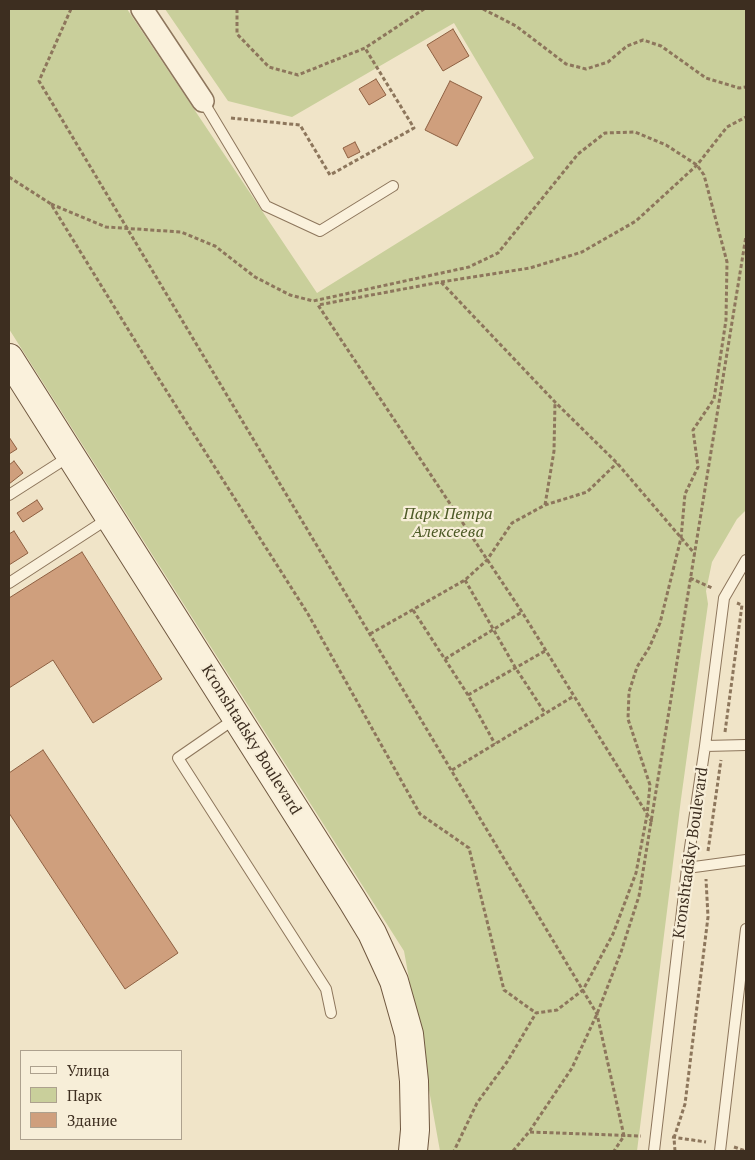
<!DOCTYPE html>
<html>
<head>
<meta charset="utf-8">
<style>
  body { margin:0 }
  #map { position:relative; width:755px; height:1160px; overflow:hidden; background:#f0e4c8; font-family:"PT Serif",serif }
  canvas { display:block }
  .frame { position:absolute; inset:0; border:10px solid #3d2e20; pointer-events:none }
  .legend { position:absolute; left:20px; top:1050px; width:162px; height:90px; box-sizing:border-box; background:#f7eed8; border:1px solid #ada18e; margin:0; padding:6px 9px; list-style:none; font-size:15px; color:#3d2e20 }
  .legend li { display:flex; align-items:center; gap:10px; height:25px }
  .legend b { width:25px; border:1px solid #ada18e }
</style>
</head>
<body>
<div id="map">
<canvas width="755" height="1160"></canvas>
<div class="frame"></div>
<ul class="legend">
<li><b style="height:6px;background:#faf1dc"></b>Улица</li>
<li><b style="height:14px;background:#c9cf9b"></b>Парк</li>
<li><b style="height:14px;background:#cf9f7d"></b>Здание</li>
</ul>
</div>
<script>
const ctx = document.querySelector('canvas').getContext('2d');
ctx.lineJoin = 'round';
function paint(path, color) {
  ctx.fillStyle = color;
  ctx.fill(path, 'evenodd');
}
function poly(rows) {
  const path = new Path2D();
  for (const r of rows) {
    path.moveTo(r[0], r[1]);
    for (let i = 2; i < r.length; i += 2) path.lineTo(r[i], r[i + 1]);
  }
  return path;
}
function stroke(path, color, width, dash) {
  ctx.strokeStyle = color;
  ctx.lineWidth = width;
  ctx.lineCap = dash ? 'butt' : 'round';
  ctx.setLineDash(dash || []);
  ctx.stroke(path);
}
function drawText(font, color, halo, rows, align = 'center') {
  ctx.font = font + ' "PT Serif",serif';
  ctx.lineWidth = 4.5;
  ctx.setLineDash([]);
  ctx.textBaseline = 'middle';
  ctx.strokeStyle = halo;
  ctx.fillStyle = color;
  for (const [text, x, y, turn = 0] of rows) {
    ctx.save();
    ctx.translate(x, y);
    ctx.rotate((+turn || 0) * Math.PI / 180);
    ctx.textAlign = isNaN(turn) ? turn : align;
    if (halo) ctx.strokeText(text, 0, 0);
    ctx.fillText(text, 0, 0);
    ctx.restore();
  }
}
paint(poly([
  [9,9,127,9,317,293,534,158,454,23,292,117,228,101,165,9,746,9,746,510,737,519,712,562,706,591,708,604,681,799,637,1151,440,1151,404,951,9,329]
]), '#c9cf9b');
const building = poly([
  [453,29,469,56,443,71,427,45,453,29],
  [376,79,386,95,369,105,359,89,376,79],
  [450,81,482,97,457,146,425,130,450,81],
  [355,142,360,152,348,158,343,148,355,142],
  [9,437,17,449,9,454,9,437],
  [14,461,23,473,9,484,9,465,14,461],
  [37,500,43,509,23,522,17,513,37,500],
  [14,531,28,553,9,565,9,534,14,531],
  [82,552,162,679,93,723,53,660,9,688,9,598,82,552],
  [43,750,178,953,125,989,9,813,9,773,43,750]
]);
paint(building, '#cf9f7d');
stroke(building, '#8d5f41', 1);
const lane = poly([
  [203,101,266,206,320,231,393,186],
  [9,495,70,456],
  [9,583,109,518],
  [236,718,178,758,326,989,331,1013],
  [705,746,746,745],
  [687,868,746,860],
  [654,1151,687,868,705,746,724,598,746,560],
  [720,1151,746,929]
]);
const street = poly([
  [142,9,203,101]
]);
const secondary = poly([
  [9,358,352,900,372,933,394,981,409,1034,414,1081,415,1130,413,1151]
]);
stroke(lane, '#8d765c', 12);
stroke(street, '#8d765c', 24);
stroke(secondary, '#6f573f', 30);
stroke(poly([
  [71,9,39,81,597,1014,624,1136,614,1151],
  [237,9,237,34,269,67,298,75,365,48,424,9],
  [483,9,516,26,566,64,586,69,608,62,627,46,643,40,661,46,706,78,739,88,746,87],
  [231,118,300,125,330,175,414,128,365,48],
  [9,177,51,204,150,365,308,614,420,814,469,848,504,990,536,1013],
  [51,204,106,227,181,232,215,246,255,277,290,295,313,301,469,267,498,253,578,154,605,133,635,132,666,145,697,165,704,175,727,262,726,320,714,399,693,430,698,467,685,494,681,538,660,623,649,648,637,667,629,692,628,719,650,785,647,815,636,873,613,934,583,990,557,1010,536,1013,507,1062,477,1103,454,1151],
  [441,282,530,268,582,252,636,221,697,165,727,127,746,117],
  [545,505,554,451,555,402],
  [690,578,712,588],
  [465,580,515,667,545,713],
  [413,610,468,695,495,744],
  [370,634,465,580,487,560,512,523,545,505,587,492,617,463],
  [445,659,522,612],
  [468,695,545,651],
  [725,732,742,605,737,603],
  [452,770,574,696],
  [652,822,522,612,318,305,441,282,555,402,617,463,695,554],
  [708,851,721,760],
  [530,1132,641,1136],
  [672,1137,706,1142],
  [734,1147,746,1151],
  [513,1151,529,1132,572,1068,597,1014,621,952,639,896,746,236],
  [675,1151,674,1138,685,1104,708,917,706,879]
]), '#8d765c', 3, [4, 2.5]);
stroke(lane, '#faf1dc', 10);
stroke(street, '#faf1dc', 21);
stroke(secondary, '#faf1dc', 28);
drawText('italic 16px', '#4d5a26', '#f7eed8', [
  ["Парк Петра",448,514],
  ["Алексеева",448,532]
]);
drawText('16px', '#3d2e20', '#f7eed8', [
  ["Kronshtadsky Boulevard",251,740,58],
  ["Kronshtadsky Boulevard",691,853,-82]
]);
</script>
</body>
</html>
